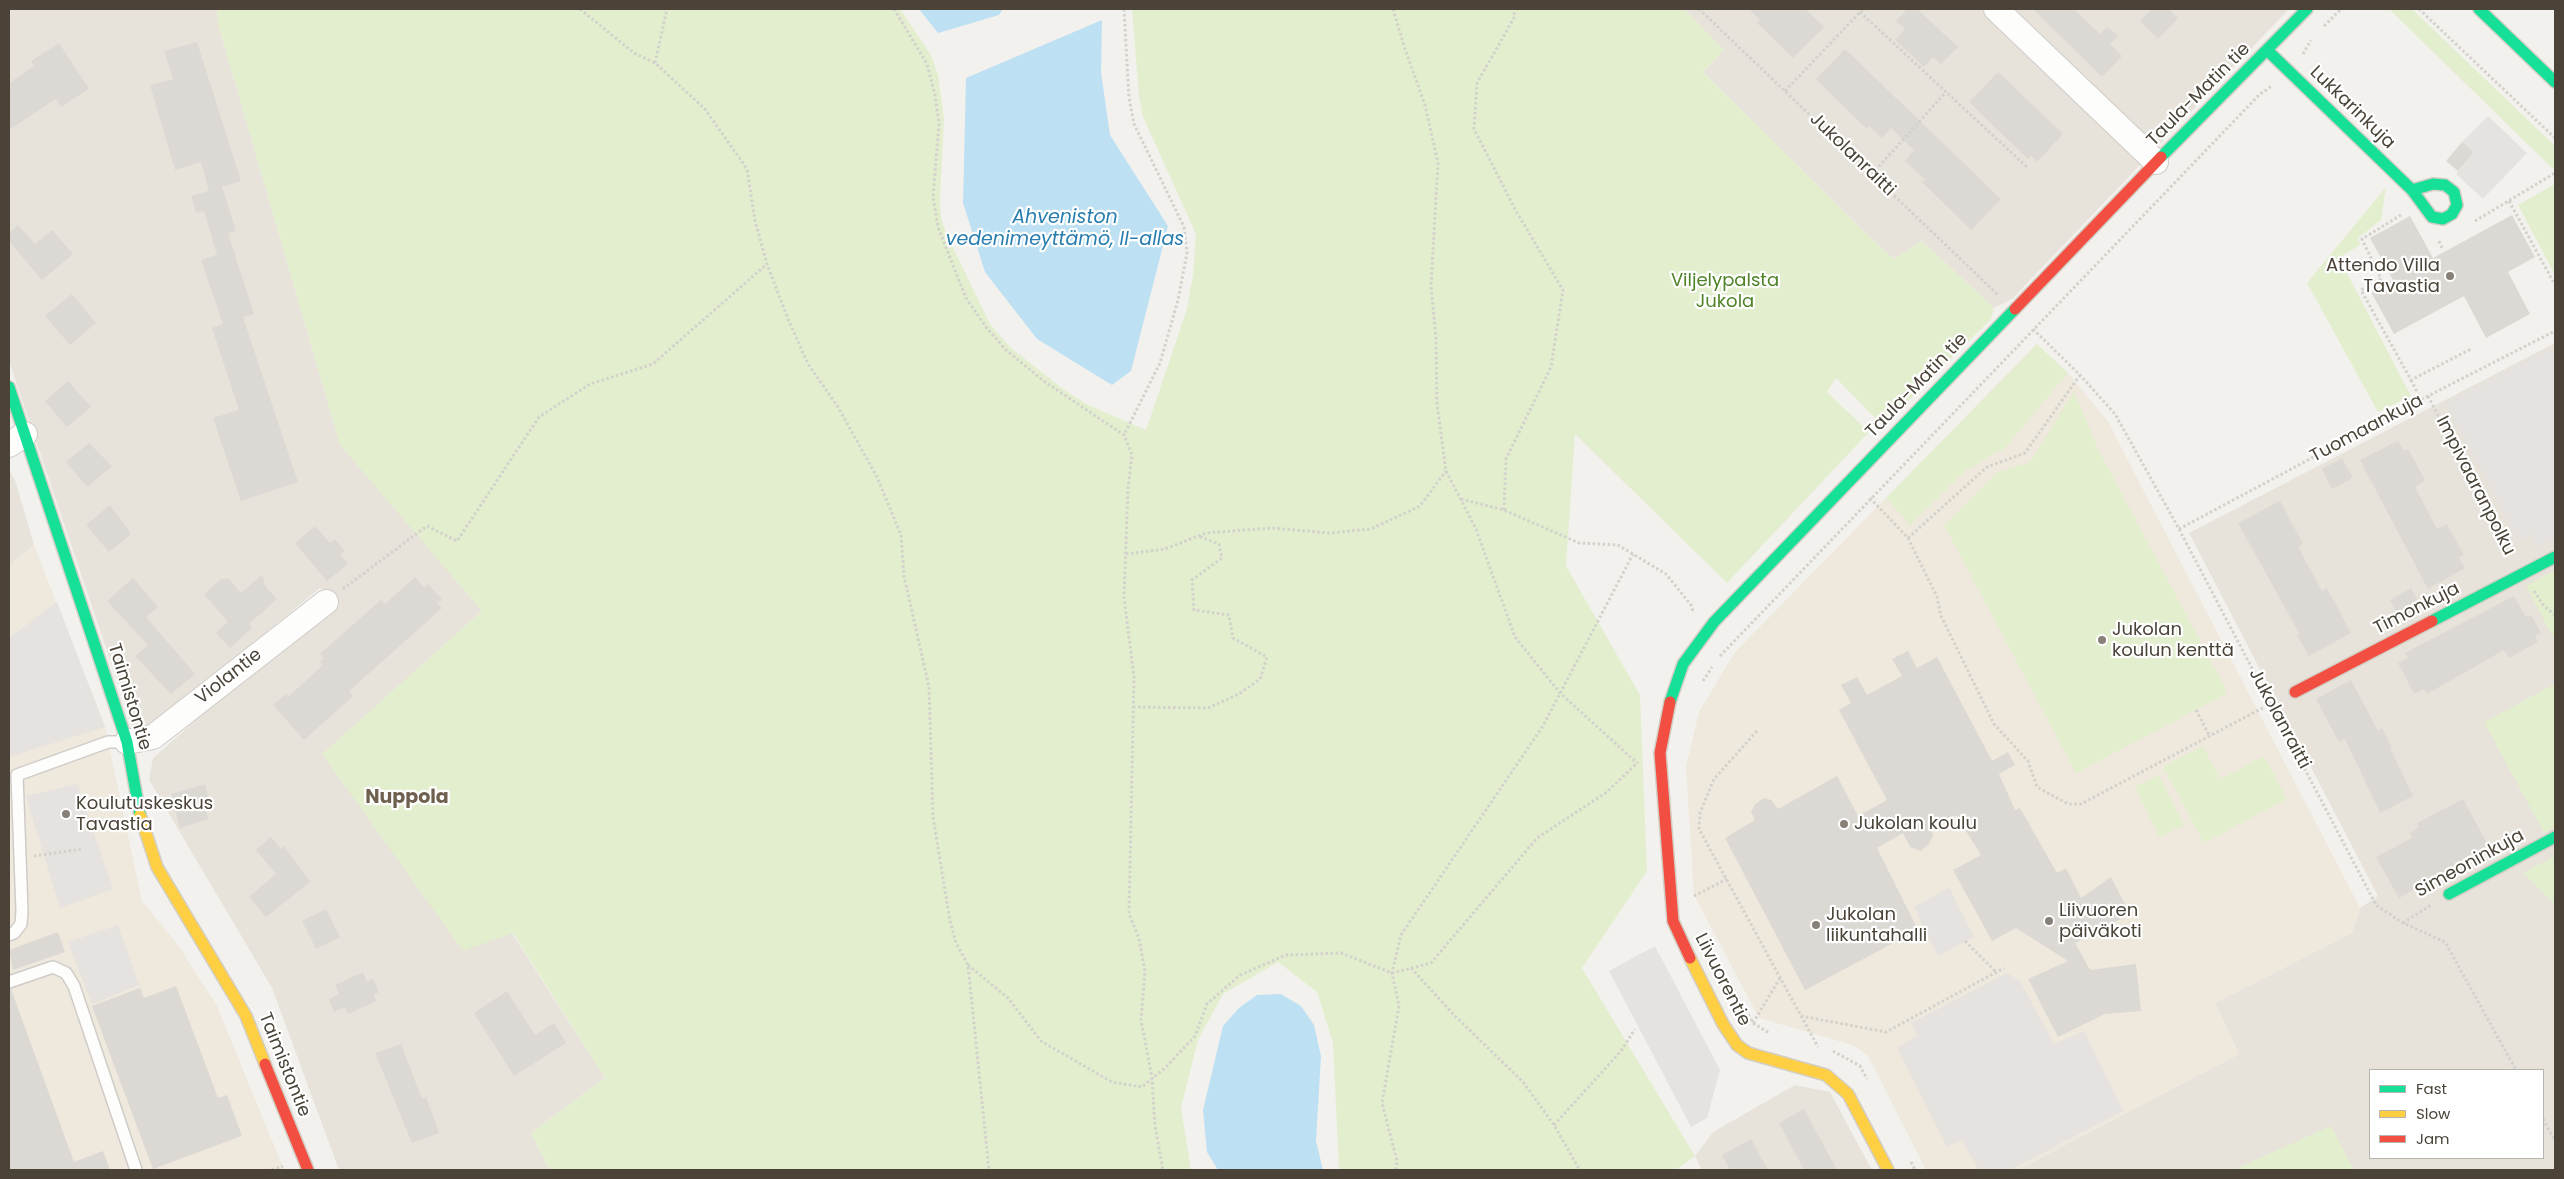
<!DOCTYPE html>
<html>
<head>
<meta charset="utf-8">
<style>
  body { margin:0 }
  #map { position:relative; width:2564px; height:1179px; overflow:hidden; background:#f3f1ee; font-family:Poppins,sans-serif }
  canvas { display:block }
  .frame { position:absolute; inset:0; border:10px solid #4b4338; pointer-events:none }
  .legend { position:absolute; left:2369px; top:1069px; width:175px; height:90px; box-sizing:border-box; background:#fff; border:1px solid #b7b4af; margin:0; padding:6px 9px; list-style:none; font-size:15px; color:#4b4338 }
  .legend li { display:flex; align-items:center; gap:10px; height:25px }
  .legend b { width:25px; border:1px solid #b7b4af }
</style>
</head>
<body>
<div id="map">
<canvas width="2564" height="1179"></canvas>
<div class="frame"></div>
<ul class="legend">
<li><b style="height:6px;background:#16e098"></b>Fast</li>
<li><b style="height:6px;background:#ffcf43"></b>Slow</li>
<li><b style="height:6px;background:#f24e42"></b>Jam</li>
</ul>
</div>
<script>
const ctx = document.querySelector('canvas').getContext('2d');
ctx.lineJoin = 'round';
function paint(path, color) {
  ctx.fillStyle = color;
  ctx.fill(path, 'evenodd');
}
function poly(rows) {
  const path = new Path2D();
  for (const r of rows) {
    path.moveTo(r[0], r[1]);
    for (let i = 2; i < r.length; i += 2) path.lineTo(r[i], r[i + 1]);
  }
  return path;
}
function stroke(path, color, width, dash) {
  ctx.strokeStyle = color;
  ctx.lineWidth = width;
  ctx.lineCap = dash ? 'butt' : 'round';
  ctx.setLineDash(dash || []);
  ctx.stroke(path);
}
function drawText(font, color, halo, rows, align = 'center') {
  ctx.font = font + ' Poppins,sans-serif';
  ctx.lineWidth = 4.5;
  ctx.setLineDash([]);
  ctx.textBaseline = 'middle';
  ctx.strokeStyle = halo;
  ctx.fillStyle = color;
  for (const [text, x, y, turn = 0] of rows) {
    ctx.save();
    ctx.translate(x, y);
    ctx.rotate((+turn || 0) * Math.PI / 180);
    ctx.textAlign = isNaN(turn) ? turn : align;
    if (halo) ctx.strokeText(text, 0, 0);
    ctx.fillText(text, 0, 0);
    ctx.restore();
  }
}
paint(poly([
  [9,9,217,9,218,24,338,438,482,611,323,754,512,933,605,1078,531,1133,550,1170,339,1170,272,988,149,780,153,758,238,683,335,605,320,588,152,727,133,728,9,361],
  [1684,9,2289,9,2012,299,1994,308,1922,241,1894,259,1881,248,1703,72,1724,50],
  [2555,343,2555,1170,2017,1170,2239,1054,2215,1003,2352,933,2360,908,2378,896,2189,533],
  [2370,1070,2543,1070,2543,1158,2370,1158],
  [9,470,15,480,34,545,9,566],
  [1795,1085,1830,1092,1872,1170,1702,1170,1695,1156,1713,1132]
]), '#e7e3db');
paint(poly([
  [2037,344,2068,373,2107,420,2360,908,2352,933,2215,1003,2239,1054,2017,1170,1926,1170,1868,1056,1853,1045,1759,1018,1694,895,1686,767,1699,712,1735,652],
  [34,545,105,727,142,901,178,945,217,1006,284,1170,9,1170,9,566]
]), '#eee8dd');
paint(poly([
  [217,9,900,9,931,55,938,75,944,118,940,200,941,218,946,233,990,324,1010,347,1063,389,1088,405,1146,430,1187,309,1193,275,1196,234,1143,117,1139,97,1132,9,1684,9,1724,50,1703,72,1881,248,1894,259,1922,241,1994,308,1991,319,1883,426,1836,378,1827,392,1869,432,1727,583,1575,434,1566,566,1640,695,1647,871,1582,968,1695,1156,1676,1170,1339,1170,1333,1043,1317,992,1278,962,1223,994,1198,1040,1181,1108,1191,1170,550,1170,531,1133,605,1078,513,933,463,951,322,754,482,611,340,445,218,24],
  [2389,9,2412,9,2555,146,2555,167,2553,169],
  [2555,184,2555,275,2518,205],
  [2386,187,2381,220,2358,238,2360,245,2339,258,2411,396,2378,412,2307,283],
  [2037,344,2068,373,2005,448,1966,470,1910,525,1886,498],
  [2074,392,2099,451,2228,693,2076,773,1944,525,1997,472,2030,462],
  [2555,570,2555,641,2526,586],
  [2555,684,2555,827,2544,833,2484,722],
  [2203,746,2220,779,2264,756,2287,799,2204,843,2163,767],
  [2159,775,2184,825,2159,837,2135,787],
  [2555,856,2555,905,2523,873],
  [2331,1126,2354,1170,2233,1170]
]), '#e3eece');
paint(poly([
  [2488,116,2527,153,2483,199,2456,174,2474,152,2462,142],
  [2551,349,2555,356,2555,538,2538,547,2531,534,2518,541,2446,403],
  [57,602,105,727,9,757,9,638],
  [77,784,113,889,60,908,26,796],
  [1949,888,1974,937,1938,956,1914,907],
  [118,925,139,985,92,1004,68,942],
  [1655,946,1720,1070,1707,1118,1691,1127,1609,971],
  [2007,973,2020,981,2054,1044,2084,1031,2123,1111,2010,1170,1979,1170,1962,1140,1947,1147,1897,1048,1918,1036,1911,1023]
]), '#e5e2df');
paint(poly([
  [919,9,1003,9,999,15,938,33],
  [1102,20,1101,72,1110,135,1168,226,1131,371,1112,385,1037,339,985,272,963,203,966,78],
  [1281,994,1301,1006,1314,1025,1321,1056,1316,1141,1323,1170,1218,1170,1207,1152,1203,1110,1223,1026,1239,1008,1257,995]
]), '#bde0f3');
paint(poly([
  [1749,9,1805,9,1824,27,1793,58,1757,23,1760,20],
  [1907,9,1917,9,1958,47,1941,64,1933,57,1924,67,1895,40,1905,29,1896,21],
  [2033,9,2074,9,2100,34,2107,27,2118,36,2110,44,2122,56,2102,77],
  [2152,9,2169,9,2178,18,2158,39,2140,21],
  [197,42,241,181,209,191,201,162,175,170,150,85,173,79,164,51],
  [59,43,89,89,61,107,56,99,9,130,9,83,34,66,31,61],
  [1845,49,2001,199,1971,230,1922,182,1925,180,1905,161,1914,150,1891,128,1882,138,1869,126,1867,129,1816,79],
  [1998,72,2063,134,2037,162,2031,156,2028,159,1969,102],
  [2462,142,2474,152,2458,171,2446,161],
  [222,187,236,231,228,233,254,314,243,317,298,482,241,501,213,418,239,410,212,328,223,324,201,260,217,255,204,211,196,213,191,196],
  [2512,215,2535,257,2508,272,2530,314,2486,338,2464,296,2394,334,2371,292,2393,280,2370,238,2410,216,2433,258],
  [18,225,35,244,52,230,73,254,42,280,9,241,9,233],
  [72,294,96,323,70,345,45,316],
  [68,381,91,407,67,427,45,401],
  [2398,441,2404,451,2408,449,2425,480,2415,487,2437,529,2447,524,2464,555,2459,558,2465,568,2428,589,2360,460],
  [89,443,112,466,87,487,66,462],
  [2342,458,2353,478,2332,489,2322,469],
  [2280,501,2303,544,2298,547,2322,591,2327,588,2351,633,2309,656,2297,635,2299,633,2238,523],
  [110,505,131,534,109,552,86,525],
  [315,526,330,543,335,539,345,551,340,554,348,564,327,581,295,543],
  [262,575,266,587,277,599,249,624,252,628,230,648,216,633,228,622,204,594,221,579,229,579,241,593],
  [415,577,424,588,428,584,442,599,437,603,442,608,349,691,353,696,304,740,273,705,286,694,288,697,323,665,320,662,324,658,320,654,381,600,385,604],
  [133,578,158,607,146,617,195,674,171,694,135,656,148,645,107,601],
  [2411,588,2422,608,2401,619,2390,600],
  [2514,596,2526,617,2531,615,2541,633,2535,636,2538,642,2509,658,2504,650,2427,694,2424,689,2414,694,2398,663,2408,658,2405,653],
  [1908,651,1917,668,1937,657,1992,761,2008,752,2015,765,1999,774,2015,810,2020,808,2057,873,2066,868,2081,898,2111,877,2130,914,2075,943,2090,970,2136,964,2141,1011,2105,1014,2058,1037,2028,979,2068,961,2016,928,1992,941,1953,870,1981,855,1956,815,1931,828,1933,836,1929,844,1921,851,1910,847,1903,833,1877,848,1918,930,1805,990,1725,838,1755,820,1751,812,1755,804,1764,798,1771,800,1778,809,1837,776,1858,816,1887,800,1839,710,1851,703,1841,685,1857,677,1867,695,1902,676,1892,659],
  [2351,680,2378,731,2382,728,2392,747,2390,748,2413,796,2380,813,2345,739,2339,742,2316,699],
  [205,784,211,807,205,809,209,819,180,828,171,794],
  [2463,799,2491,851,2435,881,2436,886,2418,895,2415,889,2399,898,2376,857,2412,838,2410,833,2419,827,2417,823],
  [271,837,281,849,284,846,310,882,266,917,249,897,276,874,256,850],
  [326,909,340,937,316,949,302,921],
  [58,932,65,952,13,970,9,950],
  [363,972,367,982,373,979,379,992,374,995,376,1001,348,1014,345,1007,334,1012,329,999,339,994,335,985],
  [176,986,218,1098,227,1095,242,1136,153,1169,92,1006,140,988,144,998],
  [9,989,11,989,74,1162,103,1151,110,1170,9,1170],
  [507,991,535,1035,554,1023,566,1043,514,1076,474,1013],
  [401,1044,422,1099,426,1097,439,1133,412,1143,375,1053],
  [1804,1109,1837,1170,1804,1170,1779,1123],
  [1751,1139,1768,1170,1730,1170,1722,1155]
]), '#dcd9d4');
const lane = poly([
  [9,935,14,933,21,924,22,911,17,775,108,742,127,742],
  [9,982,53,967,66,973,74,986,136,1170]
]);
const street = poly([
  [1996,9,2156,162],
  [9,445,25,434],
  [127,742,153,737,326,602]
]);
const fast = poly([
  [2479,9,2555,82],
  [2268,51,2412,190,2432,217,2443,219,2452,214,2457,205,2454,192,2445,185,2433,184,2412,190],
  [2161,157,2307,9],
  [9,387,127,742,140,815],
  [2432,621,2555,557],
  [1670,702,1683,664,1714,622,2015,309],
  [2449,894,2555,837]
]);
const slow = poly([
  [140,815,157,867,246,1016,265,1064],
  [1690,958,1723,1024,1737,1045,1748,1053,1826,1075,1848,1094,1888,1170]
]);
const jam = poly([
  [2015,309,2161,157],
  [2295,692,2432,621],
  [1670,702,1660,753,1673,921,1690,958],
  [265,1064,308,1170]
]);
stroke(lane, '#cfccc8', 14);
stroke(street, '#cfccc8', 26);
stroke(fast, '#d3cec4', 14);
stroke(slow, '#d3cec4', 14);
stroke(jam, '#d3cec4', 14);
stroke(poly([
  [580,9,634,53,655,63,705,109,747,169,755,221,767,264,788,319,808,364,838,407,877,477,901,535,904,576,929,687,933,817,950,921,956,943,968,965,989,1170],
  [894,9,927,64,935,95,939,124,933,197,938,227,966,298,986,327,1006,350,1045,382,1124,435,1132,455,1128,488,1124,597,1134,677,1129,914,1139,938,1145,972,1141,1020,1152,1078,1155,1126,1163,1170],
  [1124,9,1129,98,1134,124,1184,227,1187,253,1178,300,1160,363,1124,435],
  [1393,9,1405,49,1425,105,1438,163,1431,286,1436,338,1437,404,1446,471,1476,529,1515,637,1560,693,1637,763],
  [1699,9,1998,295],
  [2419,9,2555,138],
  [1860,12,2028,168],
  [2324,26,2341,9],
  [2303,54,2311,40],
  [655,63,667,9],
  [1785,91,1863,9],
  [1872,174,1946,92],
  [2509,201,2555,285],
  [2401,215,2362,239,2381,279,2361,290,2411,380,2471,349],
  [2475,221,2555,173],
  [2439,241,2442,248],
  [2033,329,2080,375,2115,414,2179,529,2376,905,2403,923,2445,942,2516,1070],
  [2411,380,2421,399],
  [2428,396,2510,555],
  [1870,498,1908,538,1937,597,1941,616,1994,724,2028,761,2037,787,2068,804,2081,804,2272,703],
  [1461,499,1504,510,1579,543,1618,545,1666,574,1691,605,1693,611],
  [1504,510,1506,459,1551,367,1563,290,1516,211,1474,129,1477,83,1515,16,1513,9],
  [2179,529,2428,396,2555,331],
  [1908,538,1987,467,2025,453,2080,375],
  [1126,554,1165,549,1206,533,1272,528,1329,533,1371,529,1420,506,1446,471],
  [343,589,427,526,457,541,539,417,590,384,653,364,767,264],
  [2534,591,2544,606,2555,615],
  [1720,656,2260,94,2272,86],
  [1703,681,1712,667],
  [1133,707,1208,708,1239,694,1260,679,1267,657,1233,638,1229,615,1194,610,1192,580,1222,558,1219,544,1198,536],
  [2196,710,2209,735],
  [1757,731,1714,779,1700,813,1699,829,1818,1047],
  [34,856,82,849],
  [1694,896,1727,879],
  [2403,923,2431,905],
  [1965,941,1996,972],
  [968,965,1008,998,1041,1041,1112,1082,1142,1087,1166,1067,1195,1036,1207,1004,1240,975,1286,955,1341,953,1392,973,1431,963,1537,838,1607,792,1638,762],
  [1411,968,1454,1015,1523,1082,1554,1125,1578,1167,1576,1170],
  [1731,984,1753,1023,1769,1033],
  [1801,1016,1886,1032,2004,968],
  [1753,1023,1780,978],
  [1833,1051,1860,1066,1867,1079],
  [2543,1119,2555,1141],
  [1554,1125,1621,1051,1635,1029],
  [1911,1162,1915,1170],
  [272,1170,283,1166],
  [1396,1170,1397,1161,1382,1103,1399,1006,1392,973,1401,935,1543,726,1633,554]
]), '#d3d1cc', 3, [2.5, 2.5]);
stroke(lane, '#fdfdfc', 11);
stroke(street, '#fdfdfc', 24);
stroke(fast, '#16e098', 11);
stroke(slow, '#ffcf43', 11);
stroke(jam, '#f24e42', 11);
for (const [x, y, r, color] of [
  [2450,276,5,"#868078"],
  [2102,640,5,"#868078"],
  [66,814,5,"#868078"],
  [1844,824,5,"#868078"],
  [2049,921,5,"#868078"],
  [1816,925,5,"#868078"]
]) {
  const dot = new Path2D();
  dot.arc(x, y, r, 0, 2 * Math.PI);
  ctx.fillStyle = color;
  ctx.fill(dot);
  stroke(dot, '#fff', 2);
}
drawText('18px', '#4b4338', '#fff', [
  ["Taula-Matin tie",2199,95,-45],
  ["Lukkarinkuja",2352,108,44],
  ["Jukolanraitti",1852,155,44],
  ["Taula-Matin tie",1917,386,-46],
  ["Tuomaankuja",2367,429,-28],
  ["Impivaaranpolku",2475,486,63],
  ["Timonkuja",2417,609,-27],
  ["Violantie",229,677,-38],
  ["Taimistontie",129,697,73],
  ["Jukolanraitti",2279,719,62],
  ["Simeoninkuja",2470,864,-29],
  ["Liivuorentie",1722,980,63],
  ["Taimistontie",284,1065,68]
]);
drawText('18px', '#4b4338', '#fff', [
  ["Attendo Villa",2440,266,"right"],
  ["Tavastia",2440,287,"right"],
  ["Jukolan",2112,630],
  ["koulun kenttä",2112,651],
  ["Koulutuskeskus",76,804],
  ["Tavastia",76,825],
  ["Jukolan koulu",1854,824],
  ["Liivuoren",2059,911],
  ["päiväkoti",2059,932],
  ["Jukolan",1826,915],
  ["liikuntahalli",1826,936]
], 'left');
drawText('18px', '#4f8227', '#fff', [
  ["Viljelypalsta",1725,281],
  ["Jukola",1725,302]
]);
drawText('italic 19px', '#287dae', '#fff', [
  ["Ahveniston",1065,218],
  ["vedenimeyttämö, II-allas",1065,240]
]);
drawText('bold 19px', '#6f604f', '#fff', [
  ["Nuppola",407,798]
]);
</script>
</body>
</html>
